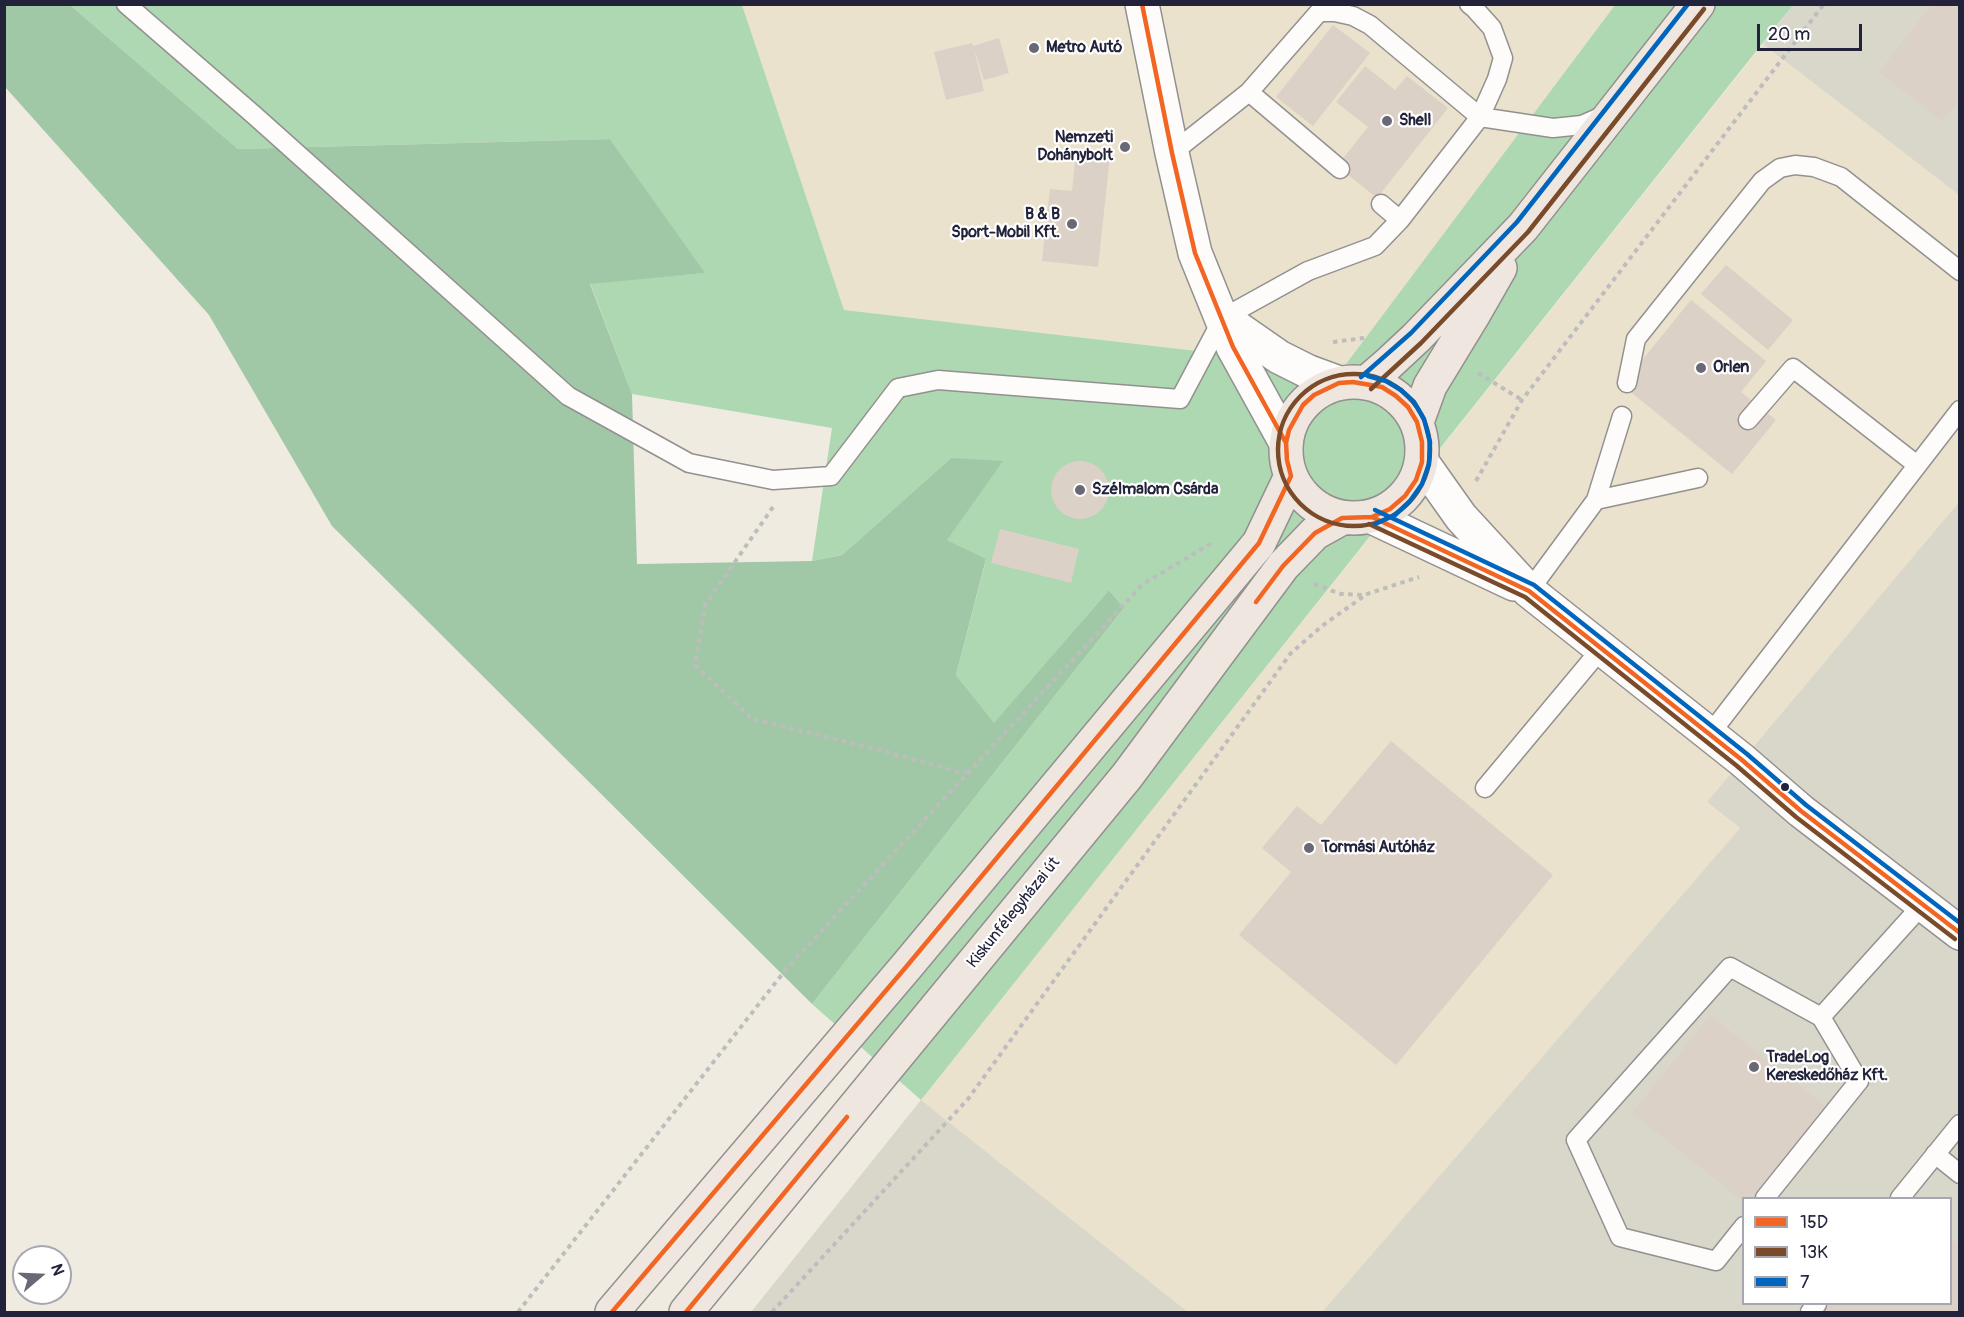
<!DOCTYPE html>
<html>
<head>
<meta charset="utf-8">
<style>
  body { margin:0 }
  #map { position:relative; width:1964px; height:1317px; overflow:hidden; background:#f0ebe1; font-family:Pangolin,sans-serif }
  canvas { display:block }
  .frame { position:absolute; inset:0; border:6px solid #22223b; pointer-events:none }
  .legend { position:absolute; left:1742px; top:1197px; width:210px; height:108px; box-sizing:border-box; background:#fff; border:2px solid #a7a7b1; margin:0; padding:8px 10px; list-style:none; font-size:18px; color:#22223b }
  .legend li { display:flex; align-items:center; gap:12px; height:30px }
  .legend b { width:30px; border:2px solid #a7a7b1 }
  .north { position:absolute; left:12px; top:1245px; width:60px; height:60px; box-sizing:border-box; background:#fff; border:2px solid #a7a7b1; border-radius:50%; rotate:71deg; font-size:16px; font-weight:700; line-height:24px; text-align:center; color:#22223b }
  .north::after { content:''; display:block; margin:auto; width:21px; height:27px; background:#6a6875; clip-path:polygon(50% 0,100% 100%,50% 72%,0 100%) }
  .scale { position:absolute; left:1757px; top:24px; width:105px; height:27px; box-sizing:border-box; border:3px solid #22223b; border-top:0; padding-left:8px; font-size:18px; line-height:21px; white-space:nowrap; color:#22223b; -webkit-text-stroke:4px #fff; paint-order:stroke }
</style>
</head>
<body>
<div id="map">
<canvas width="1964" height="1317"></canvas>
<div class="frame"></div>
<ul class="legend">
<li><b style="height:8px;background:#f26522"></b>15D</li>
<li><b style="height:8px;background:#7a4b2a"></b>13K</li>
<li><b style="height:8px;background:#0065bd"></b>7</li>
</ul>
<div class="north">N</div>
<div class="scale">20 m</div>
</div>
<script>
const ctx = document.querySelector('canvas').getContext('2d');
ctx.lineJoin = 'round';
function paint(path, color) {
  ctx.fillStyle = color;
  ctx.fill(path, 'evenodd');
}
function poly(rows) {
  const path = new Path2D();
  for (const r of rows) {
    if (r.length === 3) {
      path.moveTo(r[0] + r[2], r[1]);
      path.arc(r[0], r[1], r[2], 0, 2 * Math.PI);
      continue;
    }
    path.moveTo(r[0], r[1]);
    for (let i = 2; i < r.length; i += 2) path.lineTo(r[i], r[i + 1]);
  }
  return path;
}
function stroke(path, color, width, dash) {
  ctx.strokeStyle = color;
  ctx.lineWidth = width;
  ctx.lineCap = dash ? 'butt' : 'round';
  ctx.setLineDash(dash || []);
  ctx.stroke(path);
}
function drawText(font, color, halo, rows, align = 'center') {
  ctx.font = font + ' Pangolin,sans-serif';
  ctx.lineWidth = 4.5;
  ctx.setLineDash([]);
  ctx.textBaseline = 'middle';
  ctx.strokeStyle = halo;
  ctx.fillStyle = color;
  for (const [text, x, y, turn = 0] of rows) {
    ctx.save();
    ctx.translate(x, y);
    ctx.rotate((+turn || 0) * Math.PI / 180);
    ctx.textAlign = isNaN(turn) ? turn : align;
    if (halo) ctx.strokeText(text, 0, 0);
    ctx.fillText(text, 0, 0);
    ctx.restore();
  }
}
paint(poly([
  [742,5,1615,5,1343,368,844,310],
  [1763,44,1959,195,1959,502,1707,802,1740,828,1322,1312,1188,1312,921,1100]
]), '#eae2cc');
paint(poly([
  [1793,5,1959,5,1959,195,1763,44],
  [1959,502,1959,1312,1322,1312,1740,828,1707,802],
  [1744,1198,1950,1198,1950,1304,1744,1304],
  [921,1100,1188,1312,751,1312]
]), '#d9d6ca');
paint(poly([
  [70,5,742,5,844,310,1343,368,1615,5,1793,5,921,1100,812,1004,1124,608,1109,590,994,724,956,675,986,560,947,540,951,458,842,555,812,561,832,428,632,394,590,283,704,273,610,139,238,149]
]), '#add8b1');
paint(poly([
  [4,5,70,5,238,149,610,139,705,273,590,284,632,394,637,564,812,561,842,555,951,458,1003,461,947,540,986,559,956,675,994,723,1109,590,1124,608,812,1004,332,526,209,315,5,87]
]), '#a1c8a6');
paint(poly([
  [1932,4,1960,4,1960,98,1942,121,1879,72],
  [1333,25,1370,53,1313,126,1276,97],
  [999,38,1009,73,984,80,974,49,984,91,946,100,934,52,972,43,973,46],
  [1365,66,1395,90,1407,76,1448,108,1377,198,1337,166,1368,127,1336,102],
  [1076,152,1110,156,1098,267,1042,261,1050,189,1072,191],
  [1726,265,1793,320,1768,350,1701,294],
  [1691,300,1766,361,1741,392,1776,420,1732,474,1622,385],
  [1080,490,29],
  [1000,529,1079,549,1071,583,991,563],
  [1391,741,1553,875,1396,1065,1239,935,1291,872,1262,848,1297,806,1321,825],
  [1710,1015,1825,1106,1751,1198,1744,1198,1744,1202,1632,1113],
  [1950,1238,1960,1245,1960,1312,1820,1312,1827,1304,1950,1304]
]), '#dcd1c6');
const service = poly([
  [126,4,254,115,568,396,689,463,773,480,831,476,898,388,938,380,1180,399,1223,318,1308,271,1375,246,1400,220,1480,117,1553,128,1582,125,1605,115],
  [1249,92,1340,169],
  [1172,153,1249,92,1319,12,1335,12,1353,16,1370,25,1480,117,1497,79,1503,58,1492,28,1474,8,1469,4],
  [1381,204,1400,220],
  [1627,383,1636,339,1762,181,1780,168,1795,165,1814,167,1841,177,1960,271],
  [1748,420,1793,368,1917,465],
  [1596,500,1698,478],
  [1529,591,1596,500,1622,416],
  [1710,734,1960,410],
  [1485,788,1601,649],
  [1821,1017,1923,904],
  [1935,1154,1960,1174],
  [1900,1198,1960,1124],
  [1744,1226,1716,1261,1620,1237,1576,1140,1730,967,1821,1017,1859,1081,1765,1198],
  [1810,1312,1817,1304]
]);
const minor = poly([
  [1422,462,1461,517,1529,591,1742,760,1801,811,1960,933],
  [1372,517,1514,584]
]);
const tertiary = poly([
  [1142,4,1172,153,1195,253,1233,347,1286,443],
  [1223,318,1279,357,1309,372,1339,383]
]);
const primary = poly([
  [1354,450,68],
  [1366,383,1387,365,1416,338,1523,227,1698,4],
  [1417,422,1430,386,1472,317,1500,268],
  [612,1312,906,967,1259,543,1291,476],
  [686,1312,1127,776,1283,566,1315,533,1342,518]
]);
stroke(service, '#939090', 21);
stroke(minor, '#939090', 36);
stroke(tertiary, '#939090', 36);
stroke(primary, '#939090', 36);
stroke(poly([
  [1333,342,1364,338],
  [1478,373,1522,400],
  [1476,481,1522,400,1824,4],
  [773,507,705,605,695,665,752,719,876,749,959,772,968,772],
  [1314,584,1341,594,1364,595,1419,577],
  [518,1312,787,968,1143,584,1212,543],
  [772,1312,968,1099,1291,653,1322,626,1364,596]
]), '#bebdbe', 4, [4.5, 4.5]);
stroke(service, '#fdfcfa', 18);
stroke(minor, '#fdfcfa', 33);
stroke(tertiary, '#fdfcfa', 33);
stroke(primary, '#efe7df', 33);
stroke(poly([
  [1142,4,1172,153,1195,253,1233,347,1286,443,1287,460,1291,476],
  [1291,476,1287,460,1286,443,1289,430,1303,405,1314,395,1339,383,1353,382,1382,387,1396,396,1408,407,1417,422,1422,442,1422,462,1416,480,1405,496,1390,509,1372,517,1342,518],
  [1372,517,1529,591,1742,760,1801,811,1960,933],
  [1256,602,1283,566,1315,533,1342,518],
  [612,1312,906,967,1259,543,1291,476],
  [686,1312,847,1117]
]), '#f26522', 4.5);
stroke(poly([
  [1354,450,76],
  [1371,389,1421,343,1528,232,1704,9],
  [1369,524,1525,597,1737,766,1796,817,1955,939]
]), '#7a4b2a', 4.5);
stroke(poly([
  [1368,376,1386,381,1401,390,1414,402,1424,419,1430,442,1429,464,1422,484,1410,501,1395,515,1375,524],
  [1361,377,1411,333,1517,222,1688,4],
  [1375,510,1534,585,1747,754,1806,805,1960,923]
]), '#0065bd', 4.5);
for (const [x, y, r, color] of [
  [1034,48,6,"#6a6875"],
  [1387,121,6,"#6a6875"],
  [1125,147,6,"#6a6875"],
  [1072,224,6,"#6a6875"],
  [1701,368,6,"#6a6875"],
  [1080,490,6,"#6a6875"],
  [1785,787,5,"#22223b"],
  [1309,848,6,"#6a6875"],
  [1754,1067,6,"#6a6875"]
]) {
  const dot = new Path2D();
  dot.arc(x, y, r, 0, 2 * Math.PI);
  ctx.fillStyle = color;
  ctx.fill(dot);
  stroke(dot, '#fff', 2);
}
drawText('bold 16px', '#22223b', '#fff', [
  ["Metro Autó",1046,48],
  ["Shell",1399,121],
  ["Nemzeti",1113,138,"right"],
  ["Dohánybolt",1113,156,"right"],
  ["B & B",1060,215,"right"],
  ["Sport-Mobil Kft.",1060,233,"right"],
  ["Orlen",1713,368],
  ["Szélmalom Csárda",1092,490],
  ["Tormási Autóház",1321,848],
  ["TradeLog",1766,1058],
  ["Kereskedőház Kft.",1766,1076]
], 'left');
drawText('16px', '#22223b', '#fff', [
  ["Kiskunfélegyházai út",1014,913,-51]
]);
</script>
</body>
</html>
